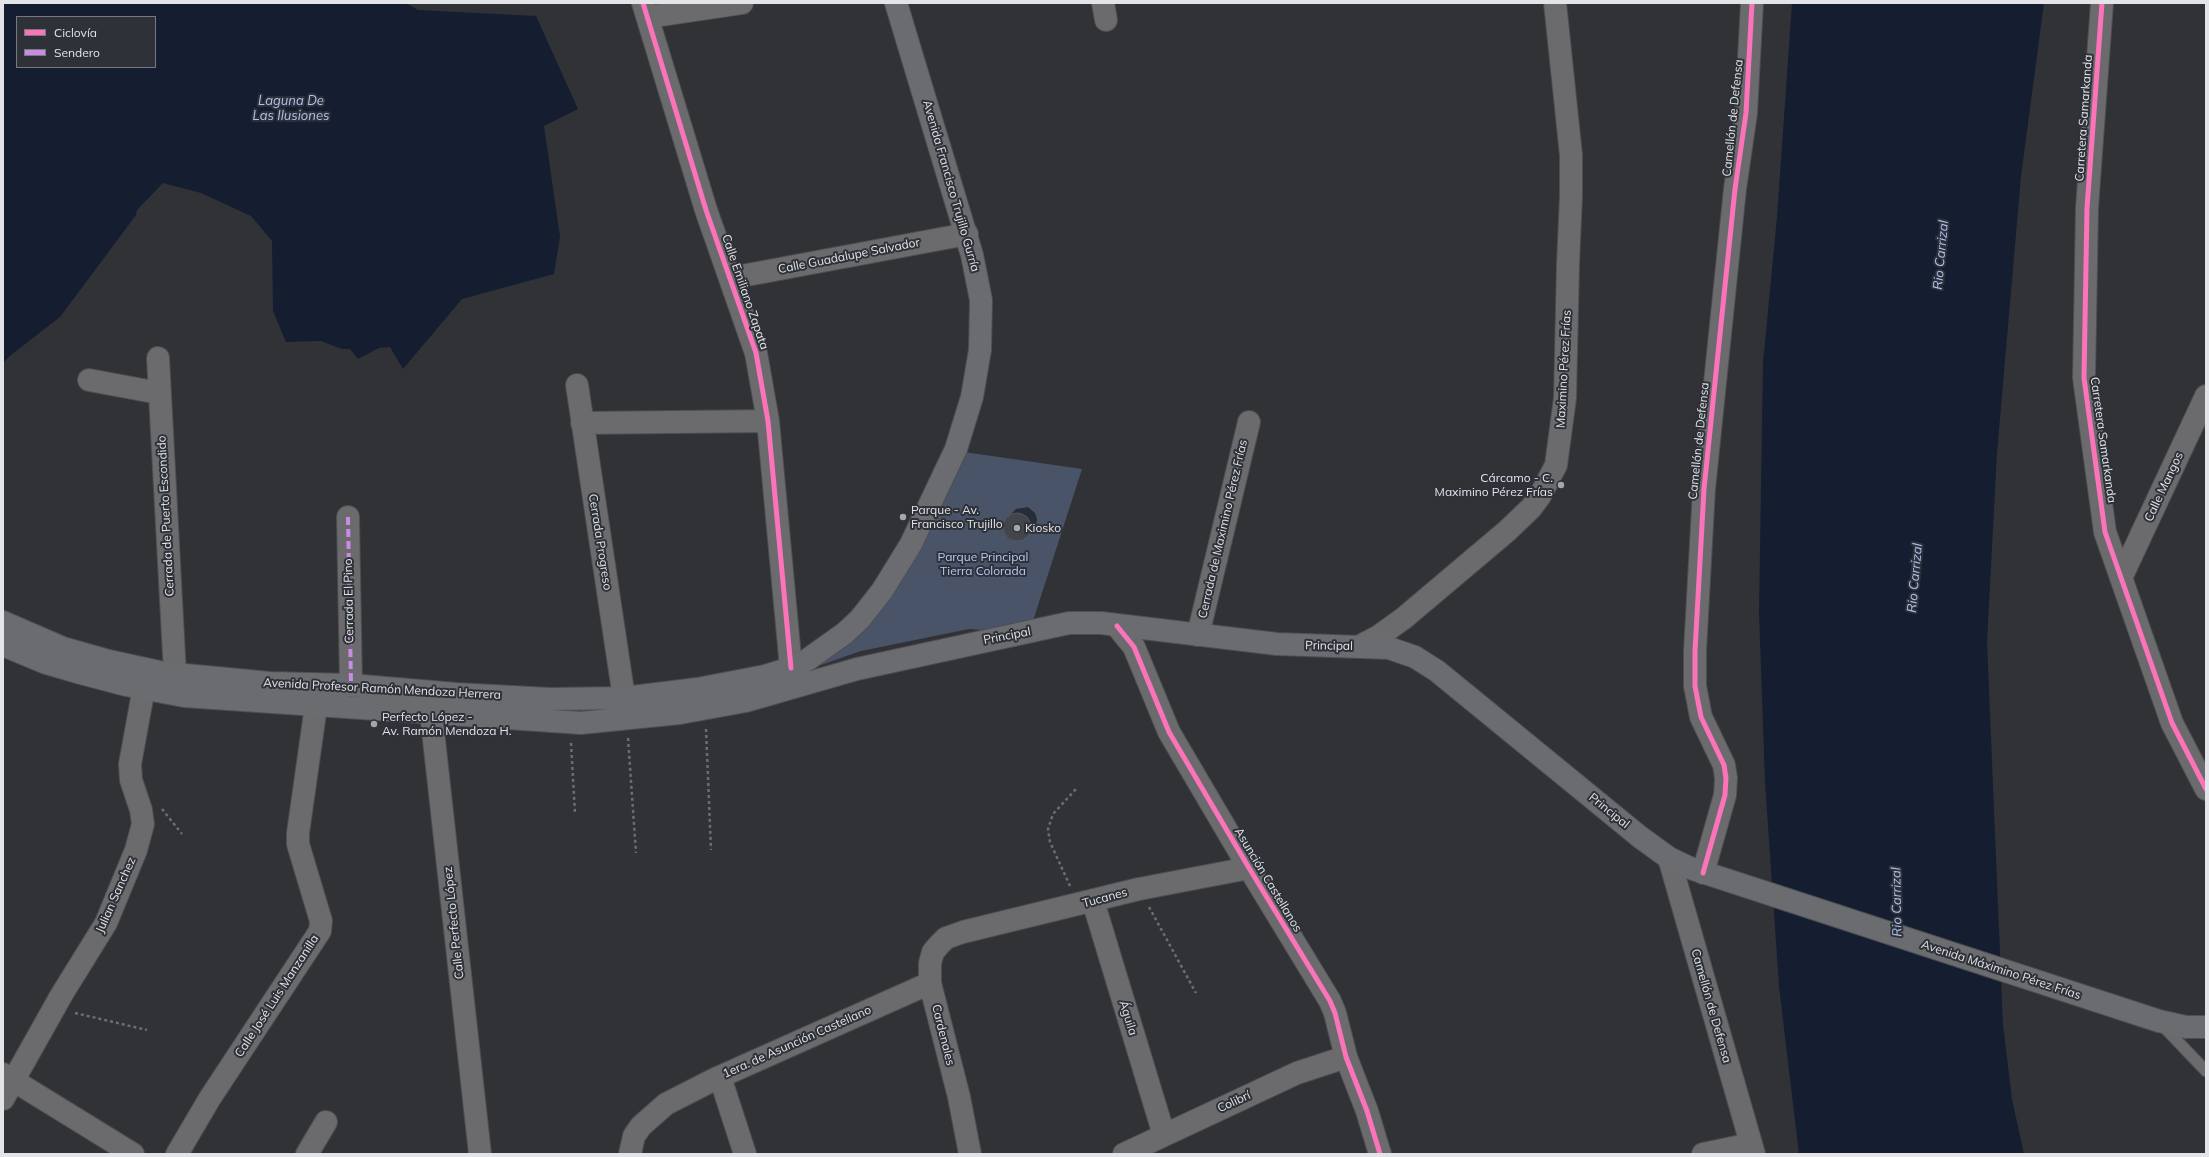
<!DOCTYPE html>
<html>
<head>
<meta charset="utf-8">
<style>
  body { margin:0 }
  #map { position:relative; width:2209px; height:1157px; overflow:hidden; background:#303236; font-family:Mulish,sans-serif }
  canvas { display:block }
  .frame { position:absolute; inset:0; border:4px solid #e2e4e8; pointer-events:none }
  .legend { position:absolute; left:16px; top:16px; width:140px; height:52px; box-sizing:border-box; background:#2e3138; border:1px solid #76797e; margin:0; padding:5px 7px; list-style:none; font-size:12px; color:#e2e4e8 }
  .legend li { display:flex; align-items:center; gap:8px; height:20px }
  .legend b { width:20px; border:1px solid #76797e }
</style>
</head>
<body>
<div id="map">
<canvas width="2209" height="1157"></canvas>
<div class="frame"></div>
<ul class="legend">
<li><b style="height:5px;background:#fb73b8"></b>Ciclovía</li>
<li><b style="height:5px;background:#ca8be6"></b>Sendero</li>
</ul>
</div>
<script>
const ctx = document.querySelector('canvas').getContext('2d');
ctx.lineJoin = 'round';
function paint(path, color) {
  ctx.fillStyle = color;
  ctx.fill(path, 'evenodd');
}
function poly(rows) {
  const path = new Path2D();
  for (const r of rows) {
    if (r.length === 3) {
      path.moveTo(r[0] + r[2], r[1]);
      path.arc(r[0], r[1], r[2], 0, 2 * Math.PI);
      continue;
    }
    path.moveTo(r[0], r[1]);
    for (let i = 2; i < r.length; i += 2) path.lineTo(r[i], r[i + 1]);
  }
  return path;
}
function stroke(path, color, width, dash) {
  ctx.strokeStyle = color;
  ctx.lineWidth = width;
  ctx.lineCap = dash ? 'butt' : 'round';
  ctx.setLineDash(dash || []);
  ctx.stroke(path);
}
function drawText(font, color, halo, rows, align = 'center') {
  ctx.font = font + ' Mulish,sans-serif';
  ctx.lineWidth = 4;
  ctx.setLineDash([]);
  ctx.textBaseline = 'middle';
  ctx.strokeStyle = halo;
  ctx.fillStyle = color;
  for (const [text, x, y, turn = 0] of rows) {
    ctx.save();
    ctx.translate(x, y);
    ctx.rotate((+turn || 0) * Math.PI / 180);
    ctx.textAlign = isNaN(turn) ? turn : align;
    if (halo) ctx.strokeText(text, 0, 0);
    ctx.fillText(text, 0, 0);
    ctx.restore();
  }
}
paint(poly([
  [964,452,1082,469,1032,624,997,631,969,629,861,651,818,666,814,665,830,652]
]), '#4a5469');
paint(poly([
  [3,3,406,3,418,10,536,16,578,109,544,126,560,237,554,274,462,299,403,369,390,347,379,348,358,359,350,349,342,349,321,341,286,342,273,311,272,241,251,216,201,193,163,183,137,210,136,215,60,317,11,355,3,363],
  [17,17,155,17,155,67,17,67],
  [1792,3,2044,3,2021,176,1997,453,1987,642,2003,1025,2012,1099,2024,1154,1799,1154,1779,986,1765,782,1759,612,1763,363,1777,217]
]), '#151d31');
paint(poly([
  [1028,507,1035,513,1037,519,1036,526,1023,540,1008,539,1004,530,1009,516,1016,509]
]), '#0007');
const building = poly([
  [1017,527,14]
]);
paint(building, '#42464c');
stroke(building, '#54565a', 1);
const service = poly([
  [2162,1025,2206,1071]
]);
const minor = poly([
  [643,3,706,210,756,353,768,421,791,668],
  [1103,3,1106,20],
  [2102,3,2087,208,2084,378,2105,532,2172,723,2206,789],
  [648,17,742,3],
  [731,278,967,234],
  [158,358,175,674],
  [89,380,159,393],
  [577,385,624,698],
  [582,423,768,421],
  [348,517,351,685],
  [2121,578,2206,396],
  [1198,635,1249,422],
  [1360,646,1379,636,1404,618,1507,531,1531,508,1540,496,1556,465,1565,398,1568,264,1571,196,1571,155,1555,3],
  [1669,858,1754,1154],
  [1703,873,1725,795,1726,778,1724,765,1701,717,1695,686,1695,651,1704,489,1735,189,1746,113,1752,3],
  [1093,901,1164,1135],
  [3,1074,133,1154],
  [720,1077,745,1154],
  [3,1099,62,994,106,923,136,850,143,824,141,810,131,780,130,764,147,671],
  [177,1154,210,1098,320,931,321,921,298,844,298,833,316,706,316,686],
  [307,1154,326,1122],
  [630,1154,634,1136,641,1126,666,1104,715,1079,930,983],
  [970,1154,959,1097,930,983,930,963,933,952,939,945,946,938,963,932,1139,889,1249,868],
  [1124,1154,1297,1073,1346,1057],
  [1703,1154,1751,1144]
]);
const tertiary = poly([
  [1117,626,1134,647,1169,732,1249,868,1330,1001,1335,1013,1346,1057,1367,1111,1380,1154],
  [431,694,431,713,480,1154]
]);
const primary = poly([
  [3,622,63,648,109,661,164,673,270,683,351,685,456,694,550,699,624,698,697,689,765,676,791,668,807,660,845,633,860,619,882,591,911,544,956,449,972,397,980,350,981,300,972,255,896,3],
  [3,645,46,663,77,672,126,685,184,696,581,723,680,713,746,701,857,669,1069,623,1101,623,1277,644,1389,648,1415,657,1437,671,1640,837,1669,858,1690,868,2159,1021,2186,1027,2206,1027]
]);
stroke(service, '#4d4e52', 13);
stroke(minor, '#4d4e52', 24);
stroke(tertiary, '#4d4e52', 24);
stroke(primary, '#4d4e52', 24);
stroke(poly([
  [706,729,711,850],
  [628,738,636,853],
  [571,743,575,813],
  [162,809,182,834],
  [1070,886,1050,842,1048,829,1053,814,1076,789],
  [1149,907,1196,993],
  [75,1013,147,1030]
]), '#6c6d6f', 2.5, [3, 3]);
stroke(service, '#6b6b6d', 11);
stroke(minor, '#6b6b6d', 22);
stroke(tertiary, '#6b6b6d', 22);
stroke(primary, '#6b6c6f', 22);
stroke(poly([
  [348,517,351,685]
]), '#ca8be6', 4, [8, 4]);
stroke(poly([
  [643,3,706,210,756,353,768,421,791,668],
  [2102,3,2087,208,2084,378,2105,532,2172,723,2206,789],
  [1117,626,1134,647,1169,732,1249,868,1330,1001,1335,1013,1346,1057,1367,1111,1380,1154],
  [1703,873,1725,795,1726,778,1724,765,1701,717,1695,686,1695,651,1704,489,1735,189,1746,113,1752,3]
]), '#fb73b8', 5);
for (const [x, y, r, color] of [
  [1561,485,4,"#a4a6aa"],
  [903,517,4,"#a4a6aa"],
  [1017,528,4,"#a4a6aa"],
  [374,724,4,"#a4a6aa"]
]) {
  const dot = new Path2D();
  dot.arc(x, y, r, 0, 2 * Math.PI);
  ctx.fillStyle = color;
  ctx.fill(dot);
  stroke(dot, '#2e3138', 1.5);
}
drawText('12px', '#e2e4e8', '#2e3138', [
  ["Camellón de Defensa",1733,118,-84],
  ["Carretera Samarkanda",2084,118,-86],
  ["Avenida Francisco Trujillo Gurría",951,186,74],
  ["Calle Guadalupe Salvador",849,256,-11],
  ["Calle Emiliano Zapata",745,292,71],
  ["Maximino Pérez Frías",1564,369,-87],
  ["Carretera Samarkanda",2103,440,82],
  ["Camellón de Defensa",1699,441,-84],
  ["Calle Mangos",2164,487,-65],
  ["Cerrada de Puerto Escondido",166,516,-93],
  ["Cerrada de Maximino Pérez Frías",1223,529,-77],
  ["Cerrada Progreso",600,542,81],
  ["Cerrada El Pino",349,601,-91],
  ["Principal",1007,636,-11],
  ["Principal",1329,646,1],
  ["Avenida Profesor Ramón Mendoza Herrera",382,689,3],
  ["Principal",1609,811,39],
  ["Asunción Castellanos",1268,880,59],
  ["Julian Sanchez",116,895,-66],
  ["Tucanes",1105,898,-15],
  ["Calle Perfecto López",454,923,-96],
  ["Avenida Máximino Pérez Frías",2001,970,18],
  ["Calle José Luis Manzanilla",277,996,-57],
  ["Camellón de Defensa",1711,1006,74],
  ["Águila",1128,1018,73],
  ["Cardenales",943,1035,76],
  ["1era. de Asunción Castellano",797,1042,-24],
  ["Colibrí",1234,1102,-25]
]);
drawText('12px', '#e2e4e8', '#2e3138', [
  ["Cárcamo - C.",1553,478,"right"],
  ["Maximino Pérez Frías",1553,492,"right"],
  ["Parque - Av.",911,510],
  ["Francisco Trujillo",911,524],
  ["Kiosko",1025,528],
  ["Perfecto López -",382,717],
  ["Av. Ramón Mendoza H.",382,731]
], 'left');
drawText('12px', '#b5cbfe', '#2e3138', [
  ["Parque Principal",983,557],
  ["Tierra Colorada",983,571]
]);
drawText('italic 13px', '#adc3f6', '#2e3138', [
  ["Laguna De",291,101],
  ["Las Ilusiones",291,116],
  ["Rio Carrizal",1941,255,-85],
  ["Rio Carrizal",1915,578,-85],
  ["Rio Carrizal",1897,902,-91]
]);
</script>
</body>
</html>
